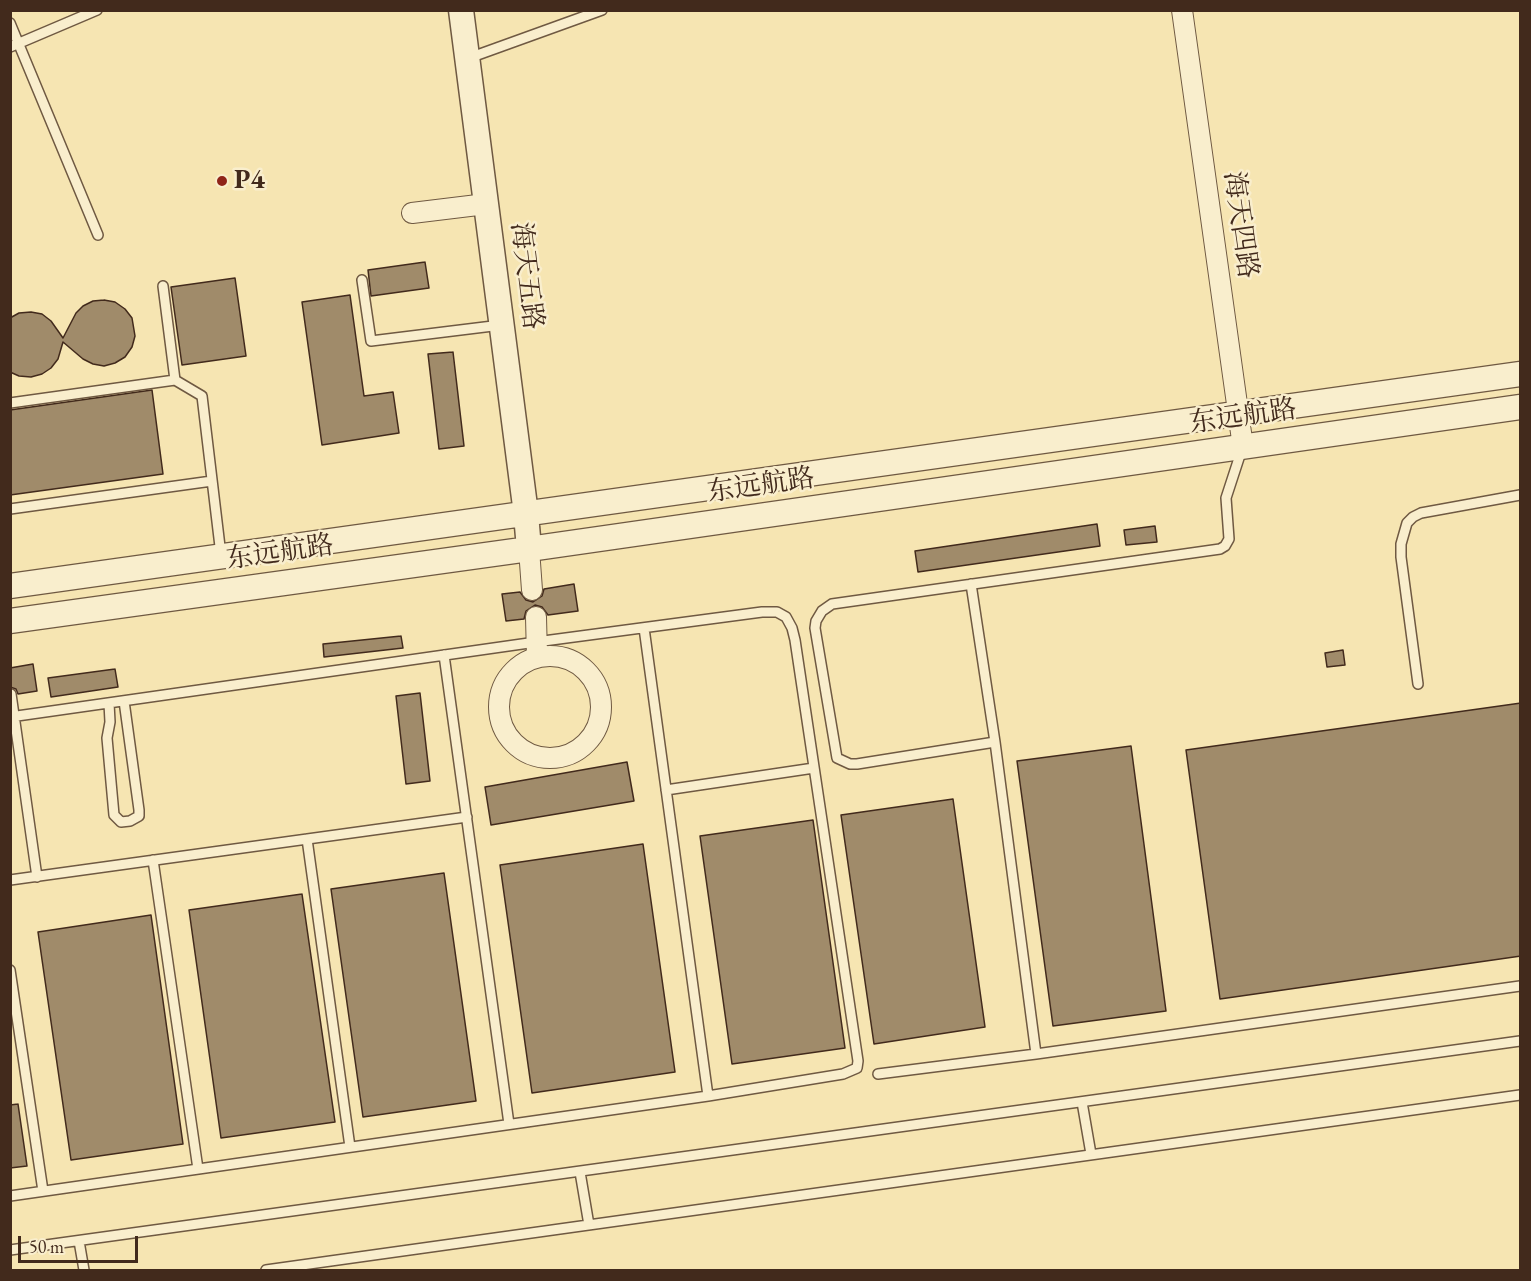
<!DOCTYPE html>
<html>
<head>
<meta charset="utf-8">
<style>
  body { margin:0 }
  #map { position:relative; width:1531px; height:1281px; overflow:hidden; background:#f6e5b2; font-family:"EB Garamond",serif }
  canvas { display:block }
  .frame { position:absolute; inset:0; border:12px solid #422a1c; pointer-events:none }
  .scale { position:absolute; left:18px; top:1236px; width:120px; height:27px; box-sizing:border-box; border:3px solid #422a1c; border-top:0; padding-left:8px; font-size:18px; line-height:21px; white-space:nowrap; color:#422a1c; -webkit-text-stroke:4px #f9eecd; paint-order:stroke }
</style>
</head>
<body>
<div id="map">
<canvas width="1531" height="1281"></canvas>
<div class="frame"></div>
<div class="scale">50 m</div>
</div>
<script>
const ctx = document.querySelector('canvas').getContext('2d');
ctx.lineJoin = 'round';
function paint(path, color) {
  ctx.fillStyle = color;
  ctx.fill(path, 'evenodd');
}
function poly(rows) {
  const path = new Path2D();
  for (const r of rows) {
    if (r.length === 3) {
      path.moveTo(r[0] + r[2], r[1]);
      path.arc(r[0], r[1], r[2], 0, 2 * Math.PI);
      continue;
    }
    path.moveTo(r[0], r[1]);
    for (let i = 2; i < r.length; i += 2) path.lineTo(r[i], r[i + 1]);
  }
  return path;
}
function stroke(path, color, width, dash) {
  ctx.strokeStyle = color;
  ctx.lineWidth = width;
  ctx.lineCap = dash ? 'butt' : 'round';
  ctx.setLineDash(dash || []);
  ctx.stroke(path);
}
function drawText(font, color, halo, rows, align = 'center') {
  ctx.font = font + ' "EB Garamond","Noto Serif SC",serif';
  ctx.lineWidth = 5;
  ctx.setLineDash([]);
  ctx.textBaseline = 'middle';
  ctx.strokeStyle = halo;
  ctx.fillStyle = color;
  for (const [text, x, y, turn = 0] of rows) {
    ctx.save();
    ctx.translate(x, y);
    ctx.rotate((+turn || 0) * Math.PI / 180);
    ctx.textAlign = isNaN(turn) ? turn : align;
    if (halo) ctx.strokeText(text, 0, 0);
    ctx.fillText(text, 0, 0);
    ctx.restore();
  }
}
const building = poly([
  [425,262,429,288,371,296,368,270,425,262],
  [235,278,246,356,182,365,171,287,235,278],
  [350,295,364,396,393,392,399,433,322,445,302,302,350,295],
  [104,300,115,302,125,309,132,318,135,336,132,347,125,357,115,363,104,366,93,364,83,359,63,342,58,359,51,368,42,374,31,377,19,376,10,372,10,318,19,313,31,312,42,314,51,321,63,338,76,313,83,306,93,301,104,300],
  [453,352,464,446,439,449,428,354,453,352],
  [152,390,163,474,10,495,10,410,152,390],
  [1097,524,1100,546,918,572,915,551,1097,524],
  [1155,526,1157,542,1126,545,1124,530,1155,526],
  [574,584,578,611,548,615,542,607,535,605,526,611,524,619,506,621,502,594,520,592,526,600,533,602,542,596,544,589,574,584],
  [401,636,403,648,324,657,323,644,401,636],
  [1343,650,1345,665,1327,667,1325,653,1343,650],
  [33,664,37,691,18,694,16,689,10,687,10,668,33,664],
  [115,669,118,687,51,697,48,678,115,669],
  [420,693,430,781,406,784,396,696,420,693],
  [1521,703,1521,956,1220,999,1186,750,1521,703],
  [1131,746,1166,1011,1053,1026,1017,761,1131,746],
  [627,762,634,801,491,825,485,787,627,762],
  [953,799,985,1027,874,1044,841,815,953,799],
  [813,820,845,1048,732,1064,700,836,813,820],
  [643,844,675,1072,532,1093,500,865,643,844],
  [444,873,476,1101,363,1117,331,889,444,873],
  [302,894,335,1122,221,1138,189,910,302,894],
  [151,915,183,1144,71,1160,38,932,151,915],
  [18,1104,27,1166,10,1168,10,1105,18,1104]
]);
paint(building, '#a08b6a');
stroke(building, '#422a1c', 1.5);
const service = poly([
  [10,23,98,235],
  [10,47,97,10],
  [469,58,602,10],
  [362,280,371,341,501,325],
  [163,286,175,380],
  [10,403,175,380,202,396,221,555],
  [10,509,212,481],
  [644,628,708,1096],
  [444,655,509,1124],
  [1418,684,1401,557,1401,544,1407,523,1413,517,1421,513,1520,495],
  [11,694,37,877],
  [109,703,110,722,107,738,114,815,121,822,130,821,139,816,139,810,124,701],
  [10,717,536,642,762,612,777,612,786,617,792,628,795,640,858,1061,857,1068,843,1074,708,1096,10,1196],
  [995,742,857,764,850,764,837,758,815,628,816,621,822,611,832,604,1220,549,1225,546,1229,539,1226,498,1242,449],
  [666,790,814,768],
  [307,839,350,1147],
  [153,860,198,1169],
  [10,880,467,817],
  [10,970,43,1191],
  [1036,1054,1520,986],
  [878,1074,1036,1054,995,742,971,584],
  [1082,1102,1091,1154],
  [580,1172,589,1225],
  [79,1241,84,1270],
  [10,1250,1520,1041],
  [266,1270,1520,1095]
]);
const minor = poly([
  [1182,10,1243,447],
  [412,213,486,204],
  [529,549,532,590],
  [536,617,537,657],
  [550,707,51]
]);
const tertiary = poly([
  [461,10,526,514,529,549],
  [10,586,1520,374],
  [10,621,529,549,1520,407]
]);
stroke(service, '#6f5942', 12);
stroke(minor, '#6f5942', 22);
stroke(tertiary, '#6f5942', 27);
stroke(service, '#f9eecd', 9);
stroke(minor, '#f9eecd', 20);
stroke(tertiary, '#f9eecd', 24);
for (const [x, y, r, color] of [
  [222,181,6,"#8f2418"]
]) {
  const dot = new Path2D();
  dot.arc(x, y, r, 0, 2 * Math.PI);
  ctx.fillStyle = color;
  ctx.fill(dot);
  stroke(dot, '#f9eecd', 2);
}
drawText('bold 27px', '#422a1c', '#f9eecd', [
  ["P4",234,181]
], 'left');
drawText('27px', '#422a1c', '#f9eecd', [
  ["海天四路",1240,225,82],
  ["海天五路",526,276,83],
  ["东远航路",1243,417,-8],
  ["东远航路",761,486,-8],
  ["东远航路",280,553,-8]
]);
</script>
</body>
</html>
